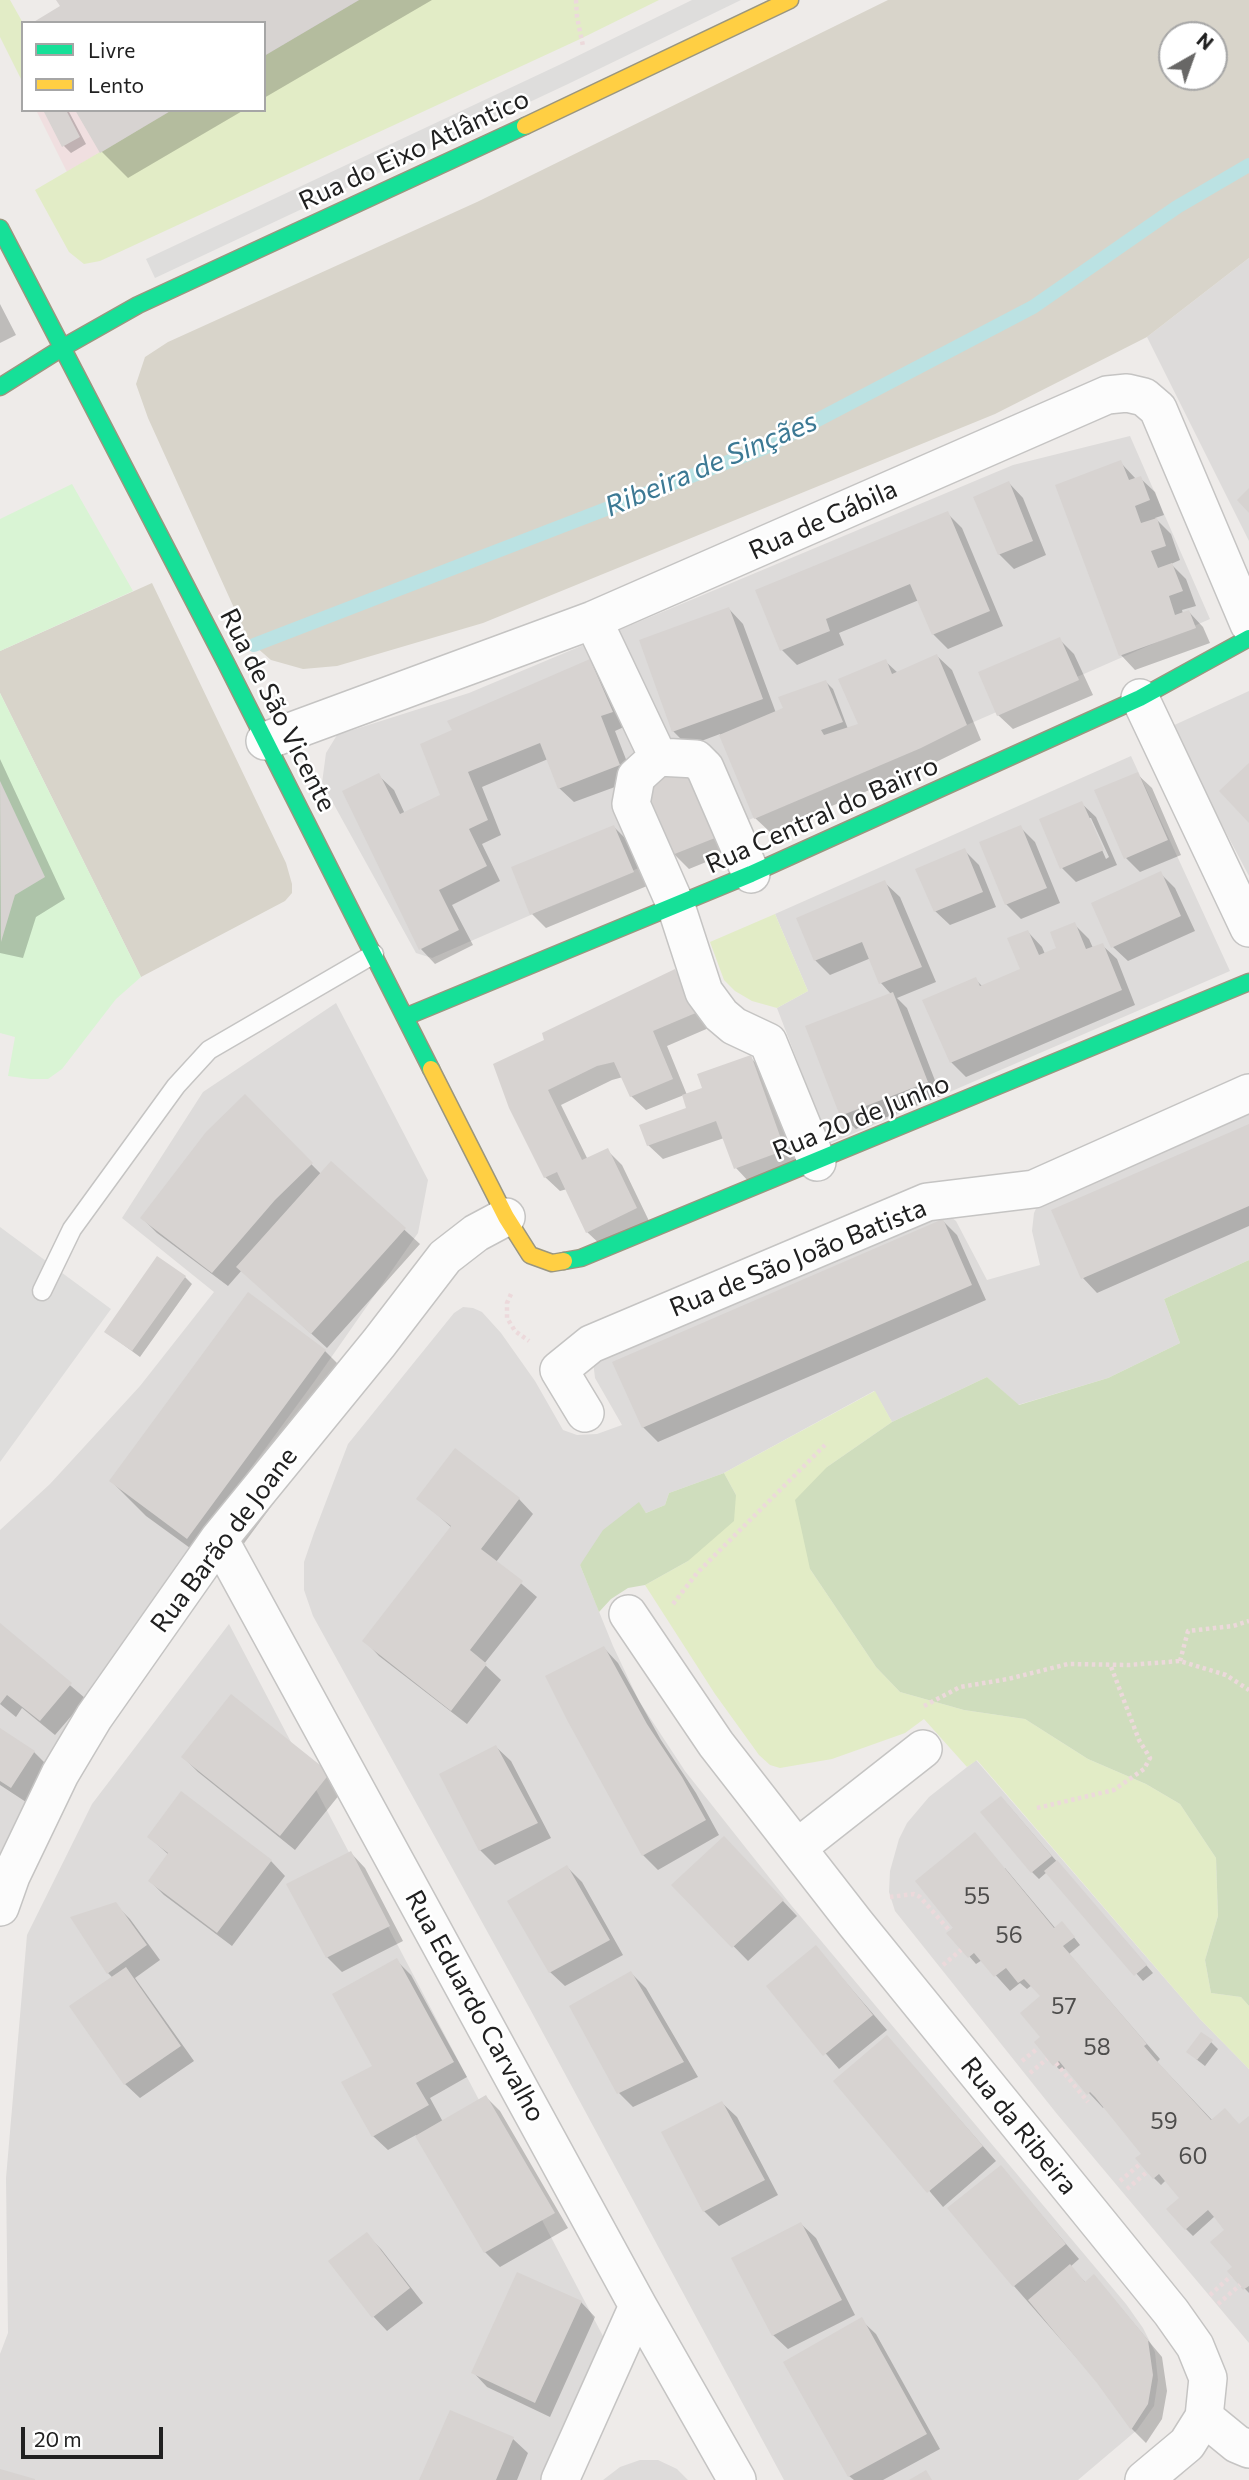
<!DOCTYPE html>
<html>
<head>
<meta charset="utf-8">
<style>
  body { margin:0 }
  #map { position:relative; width:1249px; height:2480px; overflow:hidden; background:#eeebe9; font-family:Commissioner,sans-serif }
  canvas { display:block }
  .legend { position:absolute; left:21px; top:21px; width:245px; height:91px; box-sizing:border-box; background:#fff; border:2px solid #a6a6a6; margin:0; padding:9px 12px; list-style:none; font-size:21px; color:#202020 }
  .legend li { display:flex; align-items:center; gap:14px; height:35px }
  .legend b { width:35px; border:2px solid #a6a6a6 }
  .north { position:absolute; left:1158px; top:21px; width:70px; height:70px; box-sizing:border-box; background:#fff; border:2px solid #a6a6a6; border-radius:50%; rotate:40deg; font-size:19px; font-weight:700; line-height:28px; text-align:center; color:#202020 }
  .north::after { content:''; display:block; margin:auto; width:24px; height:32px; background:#686766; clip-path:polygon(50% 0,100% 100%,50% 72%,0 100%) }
  .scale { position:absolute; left:21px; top:2427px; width:142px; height:32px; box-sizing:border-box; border:4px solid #202020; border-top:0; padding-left:9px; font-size:21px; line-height:24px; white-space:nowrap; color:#202020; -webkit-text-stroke:5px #fff; paint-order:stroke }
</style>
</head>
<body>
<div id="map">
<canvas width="1249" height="2480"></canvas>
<ul class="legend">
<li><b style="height:9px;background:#16e098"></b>Livre</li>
<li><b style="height:9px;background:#ffcf43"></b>Lento</li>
</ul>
<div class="north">N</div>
<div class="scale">20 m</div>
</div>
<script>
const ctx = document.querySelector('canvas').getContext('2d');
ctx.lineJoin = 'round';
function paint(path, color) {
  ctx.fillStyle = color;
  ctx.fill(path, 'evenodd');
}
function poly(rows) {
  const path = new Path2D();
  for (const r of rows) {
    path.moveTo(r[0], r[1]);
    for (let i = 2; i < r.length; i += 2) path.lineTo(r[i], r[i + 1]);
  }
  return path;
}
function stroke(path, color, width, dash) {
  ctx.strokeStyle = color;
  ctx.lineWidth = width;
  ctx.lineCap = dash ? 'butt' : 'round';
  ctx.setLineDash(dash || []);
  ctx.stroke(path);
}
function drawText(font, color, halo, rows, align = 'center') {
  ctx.font = font + ' Commissioner,sans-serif';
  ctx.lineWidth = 5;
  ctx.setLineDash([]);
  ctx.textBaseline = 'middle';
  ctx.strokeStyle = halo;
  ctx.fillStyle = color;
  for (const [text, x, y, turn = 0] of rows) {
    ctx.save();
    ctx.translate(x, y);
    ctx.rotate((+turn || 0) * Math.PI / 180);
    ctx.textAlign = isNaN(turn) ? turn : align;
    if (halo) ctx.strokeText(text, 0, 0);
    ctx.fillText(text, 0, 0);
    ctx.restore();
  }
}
paint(poly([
  [1249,258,1249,541,1147,337],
  [1130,436,1210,619,432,958,416,953,322,783,326,753,337,735,469,693,1013,465],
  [1249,691,1249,876,1170,727],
  [1131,756,1230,971,829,1144,777,1008,808,991,775,914],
  [336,1003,428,1180,418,1233,314,1382,95,1681,43,1766,0,1860,0,1530,50,1484,140,1386,214,1292,122,1218,203,1092],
  [1249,1111,1249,1260,1164,1299,1180,1343,1108,1378,1018,1405,987,1377,892,1422,874,1391,724,1473,669,1493,665,1505,646,1513,639,1503,580,1565,613,1646,639,1701,685,1771,791,1905,1126,2304,1143,2328,1155,2352,1158,2380,1154,2406,1137,2430,1078,2480,784,2480,530,2009,313,1616,304,1590,304,1562,314,1533,348,1444,454,1313,463,1307,473,1308,482,1312,501,1333,535,1381,563,1430,577,1435,597,1434,622,1425,595,1378,593,1361,937,1213,947,1214,956,1221,987,1280,1040,1265,1032,1231,1034,1213,1040,1200],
  [229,1624,604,2338,540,2480,0,2480,0,2354,8,2333,6,2178,27,1935,92,1804],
  [976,1760,1200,2019,1249,2069,1249,2343,1057,2114,895,1911,889,1892,890,1871,899,1839,907,1823,929,1797],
  [640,2460,658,2460,677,2469,688,2480,603,2480,620,2467]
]), '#dddbda');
paint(poly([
  [36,110,172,110,67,172]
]), '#f0dfe0');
paint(poly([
  [888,0,1249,0,1249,258,1147,337,995,414,483,623,337,666,303,669,271,660,249,641,148,418,136,384,145,357,168,342,477,202],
  [1172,35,1214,35,1214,77,1172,77],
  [152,583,286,863,292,884,292,893,285,901,141,977,0,693,0,651]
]), '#d8d4ca');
paint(poly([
  [0,0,10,0,23,23,23,83,0,37],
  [359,0,659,0,578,40,100,261,84,264,69,252,35,190,172,110,264,110,264,56],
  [775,914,808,991,777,1008,752,1001,735,991,724,980,710,942],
  [875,1391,892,1422,827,1467,810,1569,876,1667,900,1692,964,1710,1025,1719,1088,1759,1146,1784,1180,1804,1216,1858,1218,1916,1205,1960,1211,1993,1241,1997,1249,2006,1249,2069,1200,2019,977,1760,967,1767,924,1719,905,1733,832,1759,780,1768,770,1765,759,1755,715,1694,645,1585,688,1561,736,1495,724,1473]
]), '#e2ecc6');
paint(poly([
  [1249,1260,1249,2006,1241,1997,1211,1993,1205,1960,1218,1916,1216,1858,1180,1804,1146,1784,1088,1759,1025,1719,964,1710,900,1692,876,1667,810,1569,795,1500,827,1467,892,1422,987,1377,1019,1405,1108,1378,1180,1343,1164,1299],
  [724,1473,736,1495,734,1521,688,1561,645,1585,628,1588,611,1599,599,1612,580,1565,603,1530,639,1502,646,1513,665,1505,669,1493]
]), '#cfddbd');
paint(poly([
  [72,484,133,591,0,651,0,519],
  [0,693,141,977,116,999,62,1069,48,1079,31,1079,8,1076,15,1037,0,1033]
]), '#d9f4d4');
paint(poly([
  [692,0,741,0,568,84,155,278,146,259,559,65],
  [0,1227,111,1309,0,1462]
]), '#dedddc');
paint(poly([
  [58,0,432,0,264,98,264,23],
  [45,110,68,110,86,144,71,153,64,146],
  [77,110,244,110,128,178,101,151],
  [0,304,16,335,0,343],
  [1120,462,1136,479,1140,478,1155,492,1164,515,1155,518,1171,534,1180,560,1171,564,1186,579,1196,606,1182,610,1183,614,1189,612,1203,627,1210,643,1135,670,1121,655],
  [1009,483,1023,498,1046,555,1014,569,999,554],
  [947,513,962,528,1003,626,948,649,933,634,919,600,839,633,844,645,797,665,782,650,757,591],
  [729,609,743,624,776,713,826,682,833,689,848,729,860,725,885,661,898,673,937,656,952,670,981,740,936,762,770,832,755,818,720,734,688,746,673,731],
  [1059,639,1074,654,1093,695,1013,729,998,715],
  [590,661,605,675,626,726,615,731,634,780,574,802,559,788,548,759,482,787,501,835,482,844,500,881,452,905,473,945,435,964,421,949,379,776,394,790,405,814,443,796,454,731],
  [0,759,65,899,36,917,23,958,0,953],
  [1137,774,1152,788,1181,855,1140,872,1126,858],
  [645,784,738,849,689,869,674,854],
  [1081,803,1096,817,1117,865,1076,882,1062,868],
  [1088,818,1091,818,1109,857,1106,859],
  [614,827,628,841,647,886,546,928,532,914],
  [1020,827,1035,842,1060,903,1021,919,1006,904],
  [965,851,979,865,996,907,950,925,935,911],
  [1160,873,1175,888,1195,931,1128,961,1113,947],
  [885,883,900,897,936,982,897,998,907,1008,941,1096,856,1129,841,1115,891,994,881,983,871,958,830,975,815,960],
  [1074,924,1089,939,1093,948,1102,945,1117,959,1135,1005,966,1077,951,1062,975,979,983,987,1023,970,1028,932,1042,947,1045,954,1059,949],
  [675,972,690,986,711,1027,667,1046,687,1095,705,1089,750,1057,765,1072,799,1165,750,1183,736,1168,724,1138,663,1159,648,1145,688,1109,684,1095,646,1110,631,1096,623,1077,612,1080,561,1105,588,1160,608,1151,622,1165,650,1223,602,1246,587,1232,567,1189,560,1191,545,1177,546,1041],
  [245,1097,321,1174,331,1163,420,1244,327,1348,242,1270,228,1286,157,1233,142,1218],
  [1249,1126,1249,1226,1097,1293,1083,1278],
  [943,1221,957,1235,986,1300,658,1442,643,1427],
  [185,1277,192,1284,140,1357,106,1332],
  [249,1294,325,1351,360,1386,223,1572,146,1516,111,1481],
  [419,1498,519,1499,533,1514,496,1562,537,1597,484,1664,501,1680,467,1724,379,1656,365,1641,452,1528],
  [0,1625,86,1699,55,1735,22,1708,16,1717,0,1704],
  [604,1648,618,1663,661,1740,696,1793,719,1835,658,1870,643,1855],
  [0,1730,34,1752,49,1767,26,1802,0,1785],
  [496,1747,511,1761,551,1838,495,1865,480,1850],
  [183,1757,329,1774,344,1789,295,1850,198,1772],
  [1008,1805,1153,1973,1143,1981,1047,1872,1039,1879,1032,1872],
  [149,1837,271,1861,285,1876,232,1946,164,1895,150,1881,169,1855],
  [351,1853,365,1868,403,1941,342,1972,327,1957],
  [738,1853,797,1916,748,1961,674,1885],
  [567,1867,582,1882,623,1955,565,1986,550,1972],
  [1005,1868,1056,1929,1069,1931,1080,1945,1069,1954,1160,2059,1157,2062,1213,2121,1240,2127,1249,2118,1249,2293,1229,2272,1234,2268,1227,2230,1215,2216,1193,2236,1186,2229,1181,2198,1166,2180,1161,2185,1154,2178,1143,2154,1105,2106,1103,2108,1089,2093,1067,2067,1061,2071,1054,2064,1042,2037,1042,1996,1032,1985,1027,1989,1020,1983,1010,1991,982,1960,976,1964,949,1933],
  [115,1904,130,1919,160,1960,135,1978,194,2061,140,2098,125,2084,113,1978,108,1973],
  [816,1948,887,2030,839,2069,769,1987],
  [396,1960,411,1975,467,2077,430,2098,443,2122,486,2097,500,2111,568,2228,500,2267,485,2252,416,2135,388,2150,373,2136,374,2066],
  [631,1973,646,1988,698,2077,633,2107,619,2093],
  [887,2037,996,2161,943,2207,836,2081],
  [1211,2042,1218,2049,1205,2066,1196,2059],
  [722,2103,737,2117,778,2195,719,2226,704,2211],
  [1000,2167,1079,2259,1070,2267,1086,2283,1094,2276,1162,2357,1167,2391,1162,2419,1146,2443,1132,2429,1098,2382,1014,2286],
  [801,2224,816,2238,855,2315,788,2349,773,2335],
  [366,2234,381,2249,423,2303,387,2331,373,2316],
  [581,2302,595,2317,550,2417,487,2387,473,2372],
  [861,2320,876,2334,940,2449,883,2480,854,2480,849,2476],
  [513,2439,528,2453,517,2480,421,2480]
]), '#0003');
stroke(poly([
  [254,645,764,448,1033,307,1177,207,1249,165]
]), '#bbe2e3', 14);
paint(poly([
  [56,0,359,0,264,56,264,23,32,23,60,6],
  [43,110,66,110,80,137,62,147],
  [75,110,172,110,100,153],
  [1121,460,1129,480,1141,476,1150,500,1135,506,1141,523,1157,518,1166,546,1151,551,1158,568,1172,563,1183,591,1169,596,1175,615,1189,610,1196,628,1119,656,1055,485],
  [1009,481,1033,541,998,555,973,497],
  [1249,488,1249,513,1237,500],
  [948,511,990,611,932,635,910,584,826,619,830,631,780,651,755,590],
  [729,607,763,699,672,732,639,640],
  [1060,637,1079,680,997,716,978,672],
  [937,654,967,725,921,748,754,819,719,735,783,708,778,697,826,680,843,722,821,730,824,735,858,724,838,679,886,659,892,674],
  [590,659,613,712,601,716,620,765,558,789,540,743,468,772,488,820,469,829,487,866,439,890,459,930,419,950,342,791,379,773,400,814,440,795,420,744,452,730,447,721],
  [695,762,725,834,672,855,643,783],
  [1249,763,1249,823,1219,791],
  [1138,772,1168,840,1124,859,1094,790],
  [0,781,45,877,15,895,1,942],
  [1082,801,1104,850,1060,869,1039,819],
  [614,825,634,872,530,915,511,867],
  [1021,825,1047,888,1005,905,979,842],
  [965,848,983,892,934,912,915,869],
  [1161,871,1181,916,1111,948,1091,903],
  [885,880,922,967,879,984,862,942,814,961,796,918],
  [1075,922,1086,949,1103,943,1122,990,950,1063,922,1000,976,977,980,986,1020,969,1007,938,1028,930,1039,955,1056,948,1050,932],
  [675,969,698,1012,653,1031,673,1079,630,1097,614,1062,597,1066,548,1090,582,1160,608,1148,637,1208,586,1233,557,1172,544,1178,509,1108,493,1064,544,1040,542,1033],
  [893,992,928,1082,840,1116,805,1026],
  [751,1055,785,1150,734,1169,716,1121,647,1146,639,1125,686,1108,682,1095,702,1088,697,1074],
  [245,1094,313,1163,275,1200,212,1273,140,1218,206,1132],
  [1249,1124,1249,1206,1081,1279,1051,1210],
  [331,1161,406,1228,311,1334,236,1267],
  [943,1219,972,1285,642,1428,612,1362],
  [157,1256,186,1276,132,1351,104,1332],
  [248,1292,326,1350,187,1539,109,1481],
  [455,1448,520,1498,481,1549,523,1581,470,1650,487,1664,451,1711,362,1641,451,1526,416,1499],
  [0,1623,72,1683,40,1721,7,1695,0,1704],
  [604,1646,647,1724,682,1777,706,1820,642,1856,567,1720,545,1676],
  [231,1694,330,1773,280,1836,181,1757],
  [0,1728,35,1751,11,1788,0,1781],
  [496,1745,538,1823,479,1851,439,1774],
  [181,1791,272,1860,217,1933,148,1881,168,1853,147,1837],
  [1001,1796,1052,1856,1031,1873,980,1812],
  [975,1832,1054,1928,1062,1921,1075,1937,1063,1946,1147,2044,1144,2046,1155,2059,1211,2120,1225,2108,1239,2124,1249,2116,1249,2286,1243,2290,1227,2271,1232,2267,1210,2242,1224,2230,1214,2217,1208,2210,1185,2230,1166,2209,1179,2198,1159,2174,1153,2179,1135,2158,1141,2154,1095,2097,1090,2092,1087,2095,1059,2061,1053,2066,1034,2042,1040,2037,1020,2013,1040,1996,1024,1979,1018,1983,1006,1968,994,1977,974,1953,968,1958,946,1933,953,1928,915,1881],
  [724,1836,784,1900,732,1948,671,1885],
  [351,1851,390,1926,326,1958,286,1884],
  [1057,1860,1147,1965,1134,1976,1044,1871],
  [567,1865,610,1940,549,1973,507,1901],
  [116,1902,147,1945,107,1974,70,1917],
  [816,1945,873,2015,823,2056,766,1986],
  [397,1958,454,2062,416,2083,429,2105,372,2137,341,2082,372,2066,332,1994],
  [126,1967,181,2046,124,2085,69,2006],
  [631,1971,684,2062,617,2094,569,2006],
  [1201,2032,1213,2040,1197,2060,1186,2052],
  [887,2035,983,2146,927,2193,833,2081],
  [486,2095,555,2213,484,2253,415,2136],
  [722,2101,765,2180,703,2212,661,2132],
  [1001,2165,1066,2244,1013,2287,947,2208],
  [801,2222,842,2300,772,2336,731,2258],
  [367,2232,410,2288,372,2318,328,2261],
  [1070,2264,1085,2282,1094,2274,1148,2340,1153,2375,1148,2404,1131,2430,1097,2383,1028,2300],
  [517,2272,582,2301,535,2403,471,2373],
  [862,2317,927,2434,848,2477,783,2362],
  [450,2410,514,2437,496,2480,419,2480],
  [0,2469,35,2479,35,2480,0,2480],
  [926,2470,932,2480,909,2480]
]), '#d7d3d1');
const lane = poly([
  [42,1291,72,1229,176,1086,209,1050,374,954]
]);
const street = poly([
  [593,620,658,757],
  [1140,698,1249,928],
  [265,741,593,620,1107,395,1127,393,1144,397,1158,409,1249,624],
  [751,874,705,768,696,759,658,757,636,777,631,804,676,906,704,992,721,1015,734,1026,768,1042,817,1162],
  [585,1413,559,1370,591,1344,927,1202,1034,1189,1249,1093],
  [219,1539,638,2306,737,2480],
  [628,1614,716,1744,856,1924,1171,2312,1195,2346,1208,2378,1204,2417,1187,2444,1144,2480],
  [797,1848,923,1749],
  [0,1907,11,1876,60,1774,94,1717,219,1539,379,1343,445,1257,476,1233,506,1217],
  [1204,2417,1237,2444,1249,2449],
  [560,2480,638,2306]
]);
const fast = poly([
  [0,228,226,663,431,1069],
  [0,387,62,348,138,305,525,126],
  [405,1017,751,874,1140,698,1249,638],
  [564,1261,581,1258,1249,982]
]);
const slow = poly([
  [525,126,790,0],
  [431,1069,506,1217,530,1255,552,1263,564,1261]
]);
stroke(lane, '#c5c4c3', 21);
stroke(street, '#c5c4c3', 40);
stroke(fast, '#9a967f', 19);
stroke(slow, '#9a967f', 19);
stroke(poly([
  [576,0,577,17,583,46],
  [511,1294,507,1303,507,1318,515,1331,529,1341],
  [673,1604,697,1573,825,1445],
  [1180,1661,1188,1631,1233,1626,1249,1621],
  [924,1706,960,1687,1008,1679,1068,1664,1129,1665,1180,1661,1226,1675,1249,1690],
  [1037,1808,1114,1790,1144,1769,1150,1758,1139,1740,1110,1664],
  [890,1897,914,1894,920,1897,949,1930],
  [943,1965,961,1950],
  [1022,2061,1038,2048],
  [1056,2063,1088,2102],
  [1030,2073,1047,2059],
  [1120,2181,1140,2164],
  [1127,2189,1147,2172],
  [1210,2295,1231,2276],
  [1218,2304,1240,2285]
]), '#ecd9db', 4.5, [3.5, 3.5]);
stroke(lane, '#fcfcfc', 18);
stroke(street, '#fcfcfc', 37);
stroke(fast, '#16e098', 16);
stroke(slow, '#ffcf43', 16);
drawText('23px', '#4e4d4c', null, [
  ["55",977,1896],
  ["56",1009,1935],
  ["57",1064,2006],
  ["58",1097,2047],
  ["59",1164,2121],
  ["60",1193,2156]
]);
drawText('26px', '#202020', '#fff', [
  ["Rua do Eixo Atlântico",414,150,-25],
  ["Rua de Gábila",823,520,-24],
  ["Rua de São Vicente",278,710,63],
  ["Rua Central do Bairro",822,815,-24],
  ["Rua 20 de Junho",861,1117,-22],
  ["Rua de São João Batista",798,1258,-22],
  ["Rua Barão de Joane",224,1540,-53],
  ["Rua Eduardo Carvalho",475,2006,61],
  ["Rua da Ribeira",1019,2126,51]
]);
drawText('italic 28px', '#3c7994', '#fff', [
  ["Ribeira de Sinçães",711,464,-23]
]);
</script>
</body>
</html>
